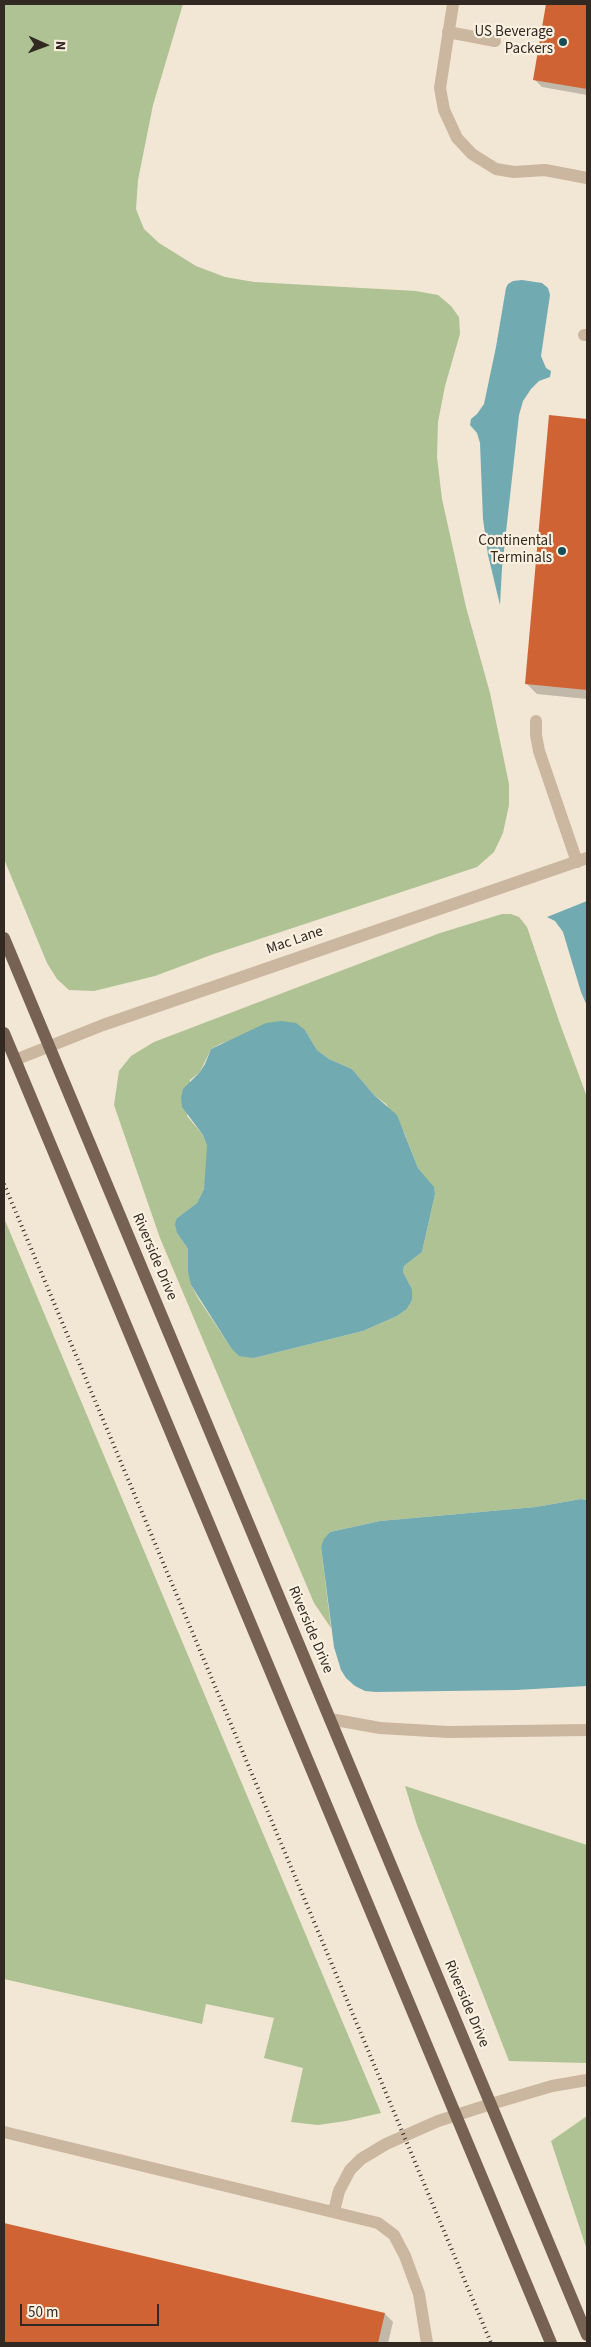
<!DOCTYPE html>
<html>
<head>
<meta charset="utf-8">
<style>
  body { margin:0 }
  #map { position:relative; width:591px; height:2347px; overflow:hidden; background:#f2e6d4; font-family:"Source Sans 3",sans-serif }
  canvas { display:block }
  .frame { position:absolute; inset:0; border:5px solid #332923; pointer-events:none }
  .north { position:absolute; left:20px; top:20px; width:50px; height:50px; -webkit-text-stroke:4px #faf0e0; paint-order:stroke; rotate:92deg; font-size:14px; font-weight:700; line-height:20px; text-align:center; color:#332923 }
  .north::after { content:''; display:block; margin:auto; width:18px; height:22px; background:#332923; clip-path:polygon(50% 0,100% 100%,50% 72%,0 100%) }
  .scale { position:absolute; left:20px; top:2304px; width:139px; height:22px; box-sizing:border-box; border:2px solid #332923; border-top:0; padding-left:6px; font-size:15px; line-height:18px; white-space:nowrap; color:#332923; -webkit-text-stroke:4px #faf0e0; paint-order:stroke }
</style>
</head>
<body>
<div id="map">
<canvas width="591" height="2347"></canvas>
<div class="frame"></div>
<div class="north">N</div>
<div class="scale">50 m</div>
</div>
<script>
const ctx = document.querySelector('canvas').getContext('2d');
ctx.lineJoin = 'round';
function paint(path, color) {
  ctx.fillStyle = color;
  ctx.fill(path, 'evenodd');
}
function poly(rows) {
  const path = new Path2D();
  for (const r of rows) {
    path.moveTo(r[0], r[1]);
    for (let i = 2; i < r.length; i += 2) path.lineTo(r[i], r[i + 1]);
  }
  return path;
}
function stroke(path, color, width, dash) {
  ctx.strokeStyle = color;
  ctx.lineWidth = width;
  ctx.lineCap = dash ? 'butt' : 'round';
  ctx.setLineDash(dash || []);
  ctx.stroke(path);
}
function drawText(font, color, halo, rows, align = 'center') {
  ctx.font = font + ' "Source Sans 3",sans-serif';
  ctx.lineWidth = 4.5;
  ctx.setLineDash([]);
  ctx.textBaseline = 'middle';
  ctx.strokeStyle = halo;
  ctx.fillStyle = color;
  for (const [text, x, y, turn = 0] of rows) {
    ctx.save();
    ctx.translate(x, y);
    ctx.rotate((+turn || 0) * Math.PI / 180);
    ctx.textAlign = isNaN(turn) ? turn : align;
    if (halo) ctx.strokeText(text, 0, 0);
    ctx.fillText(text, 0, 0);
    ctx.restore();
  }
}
paint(poly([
  [4,4,183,4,153,105,138,180,136,209,144,229,159,243,196,266,225,277,254,282,416,291,438,295,451,306,459,317,460,334,445,386,438,422,437,457,442,499,466,607,490,693,509,784,509,805,503,833,494,852,477,867,211,955,155,976,94,991,69,990,57,979,47,963,4,859],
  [502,914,511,914,519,917,527,927,559,1021,587,1097,587,1500,581,1499,536,1507,380,1521,330,1532,321,1547,331,1628,314,1603,160,1238,114,1105,119,1071,131,1056,154,1042,440,933],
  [305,1030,317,1050,329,1059,352,1069,374,1095,386,1104,404,1132,418,1168,434,1188,435,1194,422,1252,404,1266,403,1272,412,1289,412,1300,407,1309,397,1316,363,1331,254,1358,231,1348,198,1298,191,1285,188,1249,177,1233,177,1218,197,1203,204,1189,208,1158,207,1146,203,1135,187,1116,190,1080,200,1072,211,1049,220,1044,237,1038],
  [4,1218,240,1779,381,2113,346,2121,318,2125,291,2122,303,2068,264,2058,274,2018,206,2004,202,2024,4,1979],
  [405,1786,587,1845,587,2063,509,2061,417,1825],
  [587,2116,587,2250,551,2141]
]), '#afc293');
paint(poly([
  [522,280,542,283,548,288,550,295,541,356,546,368,551,371,550,377,539,381,531,389,523,401,519,415,502,568,500,605,488,555,483,519,480,443,477,433,470,425,471,419,477,414,484,404,496,347,506,288,508,284,513,281],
  [587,901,587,1006,581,992,563,932,555,921,547,917],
  [281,1021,296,1023,305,1030,317,1050,329,1059,352,1069,374,1095,397,1115,418,1168,434,1187,435,1194,422,1252,404,1266,403,1272,412,1289,412,1300,407,1309,397,1316,363,1331,254,1358,239,1356,231,1348,191,1285,188,1272,188,1249,177,1233,175,1224,177,1218,197,1203,204,1189,207,1146,203,1135,182,1107,181,1098,183,1089,200,1072,205,1064,211,1049,266,1023],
  [581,1499,587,1500,587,1686,516,1690,376,1692,365,1691,355,1686,346,1678,341,1670,334,1647,321,1547,324,1539,330,1532,380,1521,536,1507]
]), '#71aab1');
paint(poly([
  [547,4,587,4,587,95,542,87,534,79],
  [550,417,587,420,587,699,537,694,527,684],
  [4,2224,385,2314,393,2322,388,2343,4,2343]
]), '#0003');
paint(poly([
  [546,4,587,4,587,89,533,80],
  [549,415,587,419,587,690,525,684],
  [4,2223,385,2313,378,2343,4,2343]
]), '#d06334');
stroke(poly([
  [453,4,440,88,444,110,457,138,472,154,496,169,514,172,545,170,587,178],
  [448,32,495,41],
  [584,335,587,335],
  [536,721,536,735,539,751,577,862],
  [15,1060,103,1025,587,858],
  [330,1719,380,1728,448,1732,587,1730],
  [4,2132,378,2223,394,2235,405,2256,419,2294,427,2343],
  [334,2211,339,2191,350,2170,361,2159,386,2144,438,2121,491,2104,552,2086,587,2080]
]), '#cbb69f', 12);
stroke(poly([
  [4,938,587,2335],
  [4,1033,551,2343]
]), '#776153', 12);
stroke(poly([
  [4,1184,491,2343]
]), '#332923', 4, [1, 4]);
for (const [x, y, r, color] of [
  [563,42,5,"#164f57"],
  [562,551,5,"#164f57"]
]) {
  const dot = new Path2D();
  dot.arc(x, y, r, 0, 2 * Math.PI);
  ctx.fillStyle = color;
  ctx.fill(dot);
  stroke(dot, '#faf0e0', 2);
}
drawText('15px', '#332923', '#faf0e0', [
  ["US Beverage",553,33],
  ["Packers",553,50],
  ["Continental",552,542],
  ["Terminals",552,559]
], 'right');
drawText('15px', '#332923', '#faf0e0', [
  ["Mac Lane",295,941,-19],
  ["Riverside Drive",154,1257,67],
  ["Riverside Drive",310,1630,67],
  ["Riverside Drive",466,2004,67]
]);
</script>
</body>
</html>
